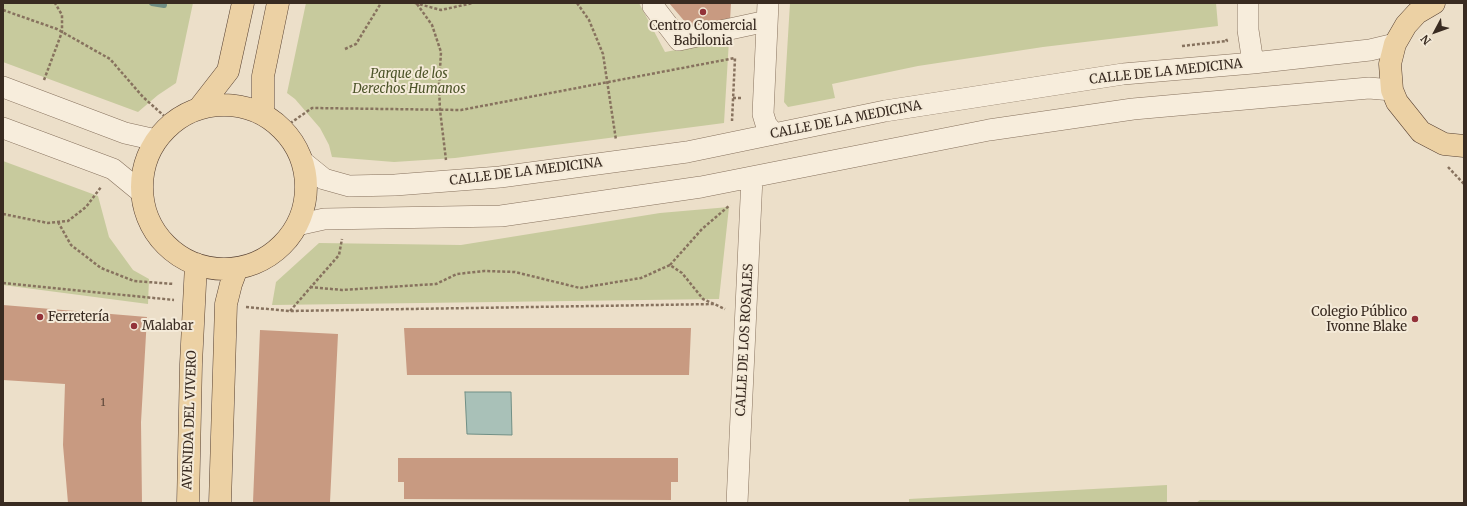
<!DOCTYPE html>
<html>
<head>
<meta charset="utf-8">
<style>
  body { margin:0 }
  #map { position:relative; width:1467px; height:506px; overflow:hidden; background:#ecdfc9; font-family:Merriweather,serif }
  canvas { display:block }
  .frame { position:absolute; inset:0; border:4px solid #392b21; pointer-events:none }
  .north { position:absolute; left:1415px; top:12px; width:40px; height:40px; -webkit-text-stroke:3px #f4ead8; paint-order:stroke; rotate:229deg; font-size:11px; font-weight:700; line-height:16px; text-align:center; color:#392b21 }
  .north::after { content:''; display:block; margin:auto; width:14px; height:18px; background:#392b21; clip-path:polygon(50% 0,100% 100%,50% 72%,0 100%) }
</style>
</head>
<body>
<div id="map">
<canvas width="1467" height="506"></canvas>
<div class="frame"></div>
<div class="north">N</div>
</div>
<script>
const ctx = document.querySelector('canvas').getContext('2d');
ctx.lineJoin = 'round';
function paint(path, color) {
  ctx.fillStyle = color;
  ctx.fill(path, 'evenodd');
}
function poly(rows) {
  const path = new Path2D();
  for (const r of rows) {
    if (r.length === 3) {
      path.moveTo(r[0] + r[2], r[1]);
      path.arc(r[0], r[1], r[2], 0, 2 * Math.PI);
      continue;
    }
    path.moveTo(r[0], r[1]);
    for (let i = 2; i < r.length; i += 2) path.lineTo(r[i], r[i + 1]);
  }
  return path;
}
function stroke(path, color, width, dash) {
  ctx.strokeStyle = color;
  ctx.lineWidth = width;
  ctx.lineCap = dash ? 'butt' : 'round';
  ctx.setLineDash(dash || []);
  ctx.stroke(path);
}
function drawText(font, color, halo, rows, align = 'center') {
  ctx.font = font + ' Merriweather,serif';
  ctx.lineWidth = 4;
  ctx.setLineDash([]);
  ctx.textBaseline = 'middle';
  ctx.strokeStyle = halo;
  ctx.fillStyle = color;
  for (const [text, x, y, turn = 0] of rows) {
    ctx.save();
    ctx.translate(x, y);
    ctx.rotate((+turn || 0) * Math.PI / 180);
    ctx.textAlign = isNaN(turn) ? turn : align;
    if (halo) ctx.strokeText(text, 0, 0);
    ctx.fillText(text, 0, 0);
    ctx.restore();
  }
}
paint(poly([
  [3,3,193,3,176,83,158,95,138,112,3,62],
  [306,3,639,3,665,52,729,40,724,123,455,158,394,162,332,157,329,145,320,128,295,99,287,93],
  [790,3,1216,3,1218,26,1043,47,918,66,832,84,835,98,788,107,784,102],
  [3,161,98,196,109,237,133,270,149,279,148,304,3,285],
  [729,207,719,299,272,305,276,282,319,243,461,245,660,213],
  [1167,485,1167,503,909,503,909,499],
  [1200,500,1431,502,1431,503,1196,503]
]), '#c7ca9d');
const water = poly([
  [465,392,511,392,512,435,467,434,465,392]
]);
paint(water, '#a9c1b8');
stroke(water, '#708f85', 1);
stroke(poly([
  [152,3,164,5]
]), '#708f85', 6);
paint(poly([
  [669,3,731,3,730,21,692,30],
  [3,305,147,317,141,422,142,503,68,503,63,445,65,384,3,380],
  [404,328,691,328,689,375,407,375],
  [260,330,338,334,330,502,253,502],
  [398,458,678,458,678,482,671,482,671,500,404,499,404,482,398,482]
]), '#c89a81');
const minor = poly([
  [768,3,763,114,766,124,774,134],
  [1248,3,1248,30,1253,63],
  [653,6,679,40,767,21],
  [3,87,125,133,156,140],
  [3,128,113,169,141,192],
  [303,162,324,179,349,186,395,185,500,177,687,152,885,111,1123,74,1253,63,1370,50,1395,44],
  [297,225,324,219,501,216,701,187,989,130,1133,109,1369,88,1392,90],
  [737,503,752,177]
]);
const major = poly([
  [1434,3,1417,13,1406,25,1395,44,1390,64,1392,90,1397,102,1421,132,1444,144,1464,146],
  [224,187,82],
  [200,107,228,71,243,3],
  [263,114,263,76,278,3],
  [188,503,191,364,196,264],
  [220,503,226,304,231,284,237,268]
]);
stroke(minor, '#87725e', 22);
stroke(major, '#564032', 23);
stroke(poly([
  [415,3,441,10,473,3],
  [577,3,589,20,603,54,616,140],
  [417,4,432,25,441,52,439,86,440,110,446,160],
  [3,10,57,29,110,59,143,97,172,123],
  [1182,46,1227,41,1226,39],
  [345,49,356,44,381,3],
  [44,80,62,32,62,15,55,3],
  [733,98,743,98],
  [282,129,312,108,461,110,735,58,732,121],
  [1448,167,1464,184],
  [3,214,48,223,68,221,86,207,101,187],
  [58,222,71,245,101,268,134,281,174,284],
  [670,265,702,229,730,205],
  [3,283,174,300],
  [310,287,342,290,436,284,457,274,484,271,515,272,580,288,641,278,670,265,682,273,703,299,725,309],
  [246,307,289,311,715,304],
  [290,311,339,255,342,239]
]), '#87725e', 2.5, [3, 2]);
stroke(minor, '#f7eddc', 21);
stroke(major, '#ecd1a4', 22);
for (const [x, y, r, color] of [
  [703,12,4,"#933239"],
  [40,317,4,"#933239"],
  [1415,319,4,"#933239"],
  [134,326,4,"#933239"]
]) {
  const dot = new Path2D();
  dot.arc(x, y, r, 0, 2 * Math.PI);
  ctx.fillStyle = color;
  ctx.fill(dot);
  stroke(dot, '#f4ead8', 1.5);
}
drawText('11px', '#5d4739', null, [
  ["1",103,403]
]);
drawText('13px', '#392b21', '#f4ead8', [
  ["Centro Comercial",703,26,"center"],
  ["Babilonia",703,41,"center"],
  ["Colegio Público",1407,312,"right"],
  ["Ivonne Blake",1407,327,"right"],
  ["Ferretería",48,317],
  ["Malabar",142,326]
], 'left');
drawText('13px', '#392b21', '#f4ead8', [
  ["CALLE DE LA MEDICINA",1166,72,-6],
  ["CALLE DE LA MEDICINA",846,120,-11],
  ["CALLE DE LA MEDICINA",526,172,-7],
  ["CALLE DE LOS ROSALES",745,340,-87],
  ["AVENIDA DEL VIVERO",190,420,-88]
]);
drawText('italic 13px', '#4c5429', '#f4ead8', [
  ["Parque de los",409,74],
  ["Derechos Humanos",409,89]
]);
</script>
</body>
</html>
